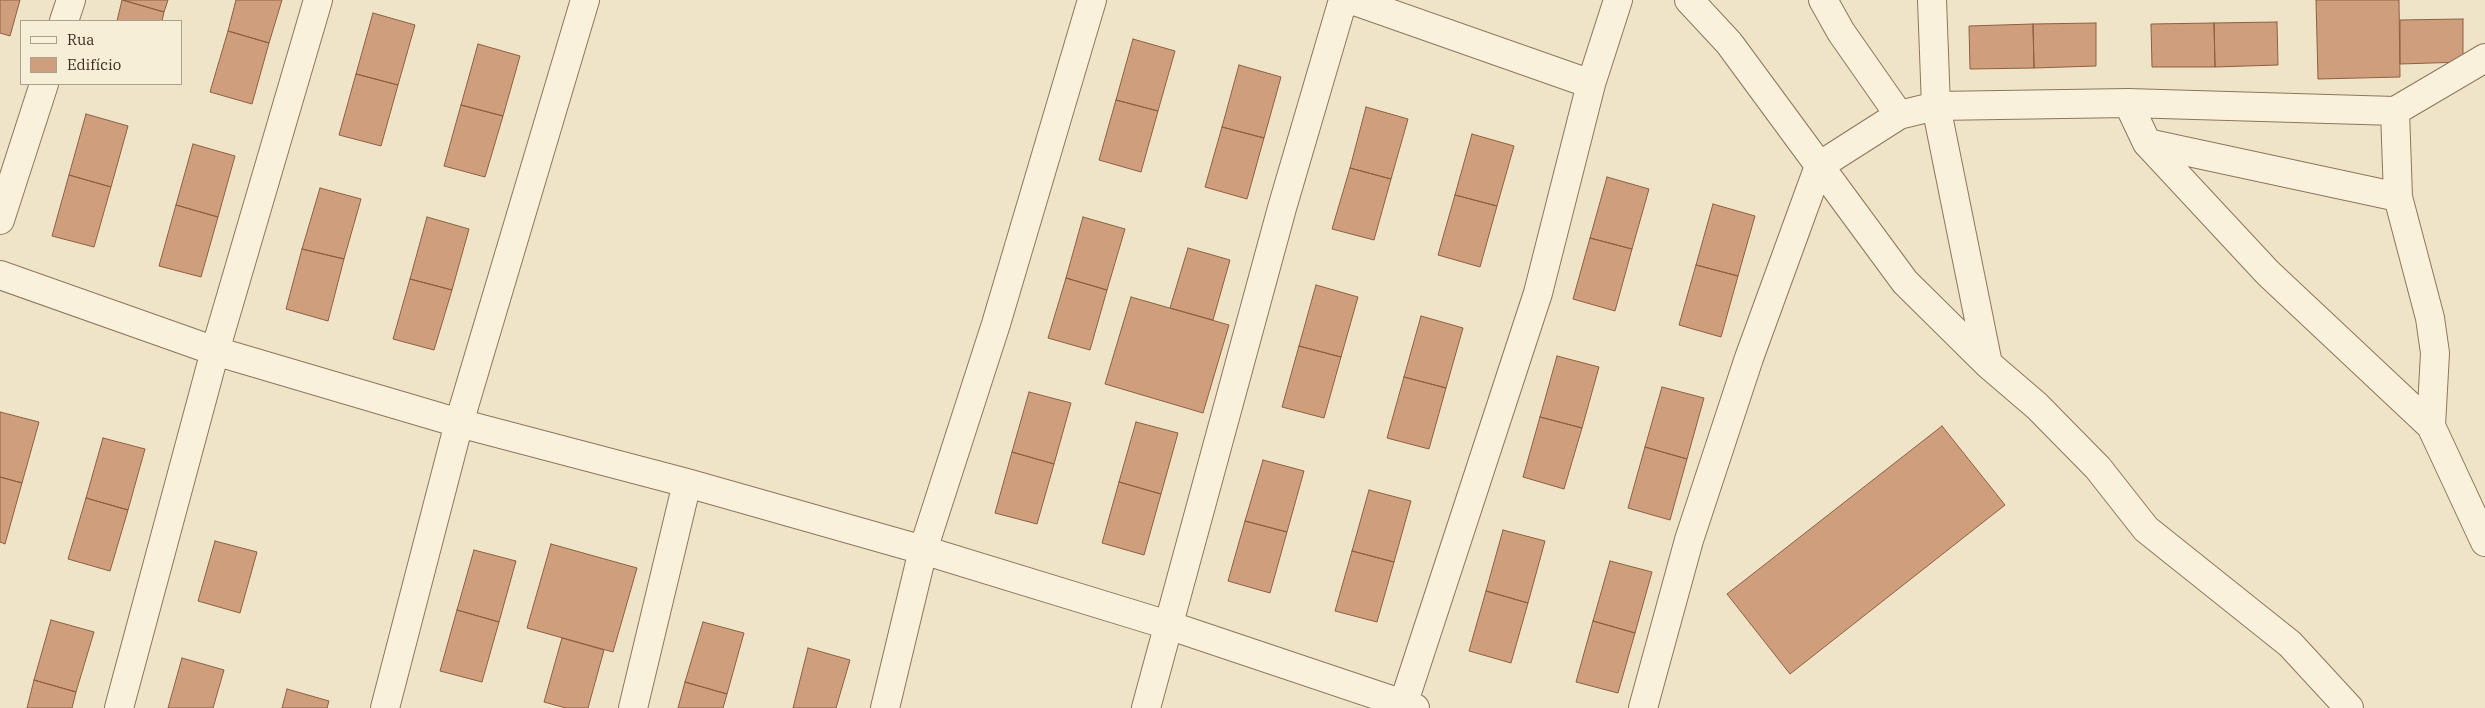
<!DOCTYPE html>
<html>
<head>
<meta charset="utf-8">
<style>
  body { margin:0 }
  #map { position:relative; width:2485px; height:708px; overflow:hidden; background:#f0e4c8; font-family:"IBM Plex Serif",serif }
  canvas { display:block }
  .legend { position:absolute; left:20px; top:20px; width:162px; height:65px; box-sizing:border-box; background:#f7eed8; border:1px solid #ada18e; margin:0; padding:6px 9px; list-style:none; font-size:15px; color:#3d2e20 }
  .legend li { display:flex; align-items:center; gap:10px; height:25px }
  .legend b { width:25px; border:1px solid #ada18e }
</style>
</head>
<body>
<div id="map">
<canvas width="2485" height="708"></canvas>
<ul class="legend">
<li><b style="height:6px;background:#faf1dc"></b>Rua</li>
<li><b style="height:14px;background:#cf9f7d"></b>Edifício</li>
</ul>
</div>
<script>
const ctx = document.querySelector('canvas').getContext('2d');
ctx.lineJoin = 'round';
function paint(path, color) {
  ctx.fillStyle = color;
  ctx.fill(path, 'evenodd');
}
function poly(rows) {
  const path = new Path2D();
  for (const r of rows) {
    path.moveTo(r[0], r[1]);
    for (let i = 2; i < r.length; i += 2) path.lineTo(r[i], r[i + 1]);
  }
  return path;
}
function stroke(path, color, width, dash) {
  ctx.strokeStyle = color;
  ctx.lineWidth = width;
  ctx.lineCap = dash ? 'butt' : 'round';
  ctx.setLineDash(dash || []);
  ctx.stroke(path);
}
const building = poly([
  [0,0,20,0,10,36,0,33,0,0],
  [122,0,164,12,162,21,117,21,122,0],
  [123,0,168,0,164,12,123,0],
  [236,0,282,0,269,43,228,31,236,0],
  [2316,0,2399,0,2400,77,2318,79,2316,0],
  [373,13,415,25,398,85,356,74,373,13],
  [2463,19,2463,62,2400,64,2400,20,2463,19],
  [2277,22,2278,65,2215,67,2214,23,2277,22],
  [2096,23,2096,66,2034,68,2033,24,2096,23],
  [2214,23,2215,67,2152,67,2151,24,2214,23],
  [2033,24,2034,68,1970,69,1969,26,2033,24],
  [228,31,269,43,252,104,210,92,228,31],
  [1133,39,1175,51,1158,111,1116,100,1133,39],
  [478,44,520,56,503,116,461,105,478,44],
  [1239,65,1281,77,1264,138,1222,127,1239,65],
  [356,74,398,85,381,146,339,135,356,74],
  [1116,100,1158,111,1141,172,1099,160,1116,100],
  [461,105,503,116,485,177,444,166,461,105],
  [1366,107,1408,119,1391,179,1350,168,1366,107],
  [86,114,128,126,111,187,69,175,86,114],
  [1222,127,1264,138,1247,199,1205,187,1222,127],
  [1472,134,1514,146,1497,206,1455,195,1472,134],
  [193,144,235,156,218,217,176,205,193,144],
  [1350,168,1391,179,1374,240,1332,229,1350,168],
  [69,175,111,187,94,247,52,236,69,175],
  [1607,177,1649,189,1632,249,1590,238,1607,177],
  [320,188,361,199,344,259,302,249,320,188],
  [1455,195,1497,206,1480,267,1438,255,1455,195],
  [1713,204,1755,216,1738,276,1696,265,1713,204],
  [176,205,218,217,201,277,159,266,176,205],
  [427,217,469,229,452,290,410,279,427,217],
  [1083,217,1125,229,1107,290,1066,278,1083,217],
  [1590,238,1632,249,1615,311,1573,299,1590,238],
  [1188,248,1230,260,1213,320,1170,308,1188,248],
  [302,249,344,259,328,321,286,309,302,249],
  [1696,265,1738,276,1721,337,1679,325,1696,265],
  [1066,278,1107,290,1090,350,1048,338,1066,278],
  [410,279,452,290,434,350,393,339,410,279],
  [1316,285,1358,297,1341,357,1299,346,1316,285],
  [1131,297,1229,325,1203,413,1105,384,1131,297],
  [1421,316,1463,328,1446,388,1404,377,1421,316],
  [1299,346,1341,357,1324,418,1282,407,1299,346],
  [1557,356,1599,367,1582,428,1540,417,1557,356],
  [1404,377,1446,388,1429,449,1387,438,1404,377],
  [1662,387,1704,398,1687,459,1645,447,1662,387],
  [1029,392,1071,403,1054,464,1012,452,1029,392],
  [0,412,39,422,22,483,0,477,0,412],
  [1540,417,1582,428,1564,489,1523,477,1540,417],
  [1136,422,1178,433,1161,494,1119,482,1136,422],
  [1942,426,2005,505,1790,674,1727,594,1942,426],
  [103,438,145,449,128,510,86,498,103,438],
  [1645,447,1687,459,1670,520,1628,508,1645,447],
  [1012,452,1054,464,1037,524,995,513,1012,452],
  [1263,460,1304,471,1287,532,1245,521,1263,460],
  [0,477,22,483,5,544,0,542,0,477],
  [1119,482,1161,494,1144,555,1102,543,1119,482],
  [1369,490,1411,501,1394,562,1352,551,1369,490],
  [86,498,128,510,110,571,68,559,86,498],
  [1245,521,1287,532,1270,593,1228,581,1245,521],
  [1503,530,1545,541,1528,603,1486,591,1503,530],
  [215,541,257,552,240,613,198,601,215,541],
  [551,544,637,568,613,652,527,628,551,544],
  [474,550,516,561,499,622,457,610,474,550],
  [1352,551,1394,562,1377,622,1335,611,1352,551],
  [1610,561,1652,572,1635,633,1593,621,1610,561],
  [1486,591,1528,603,1511,663,1469,651,1486,591],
  [457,610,499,622,482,682,440,671,457,610],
  [51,620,94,632,76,692,34,680,51,620],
  [1593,621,1635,633,1618,693,1576,682,1593,621],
  [703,622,744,633,727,694,685,682,703,622],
  [562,638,604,650,588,708,566,708,544,702,562,638],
  [808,648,850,660,836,708,793,708,808,648],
  [182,658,224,670,213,708,168,708,182,658],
  [34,680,76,692,72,708,27,708,34,680],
  [685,682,727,694,723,708,678,708,685,682],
  [287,689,329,701,327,708,282,708,287,689]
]);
paint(building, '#cf9f7d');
stroke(building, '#8d5f41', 1);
const street = poly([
  [1352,0,1591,84],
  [1689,0,1729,43,1905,282,1988,364,2037,406,2098,468,2146,529,2290,644,2349,708],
  [1823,0,1841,32,1899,115],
  [1932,0,1936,106,1988,364],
  [64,21,71,0],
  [2128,103,2147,143,2268,273,2431,426,2485,542],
  [2395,111,2398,197,2430,318,2435,353,2431,426],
  [2147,143,2398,197],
  [0,220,44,84],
  [0,275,215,351,459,423,687,483,923,550,1168,625,1415,708],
  [119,708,215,351,318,0],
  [385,708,459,423,585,0],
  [633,708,687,483],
  [885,708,923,550,996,324,1092,0],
  [1146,708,1282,208,1343,0],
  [1402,708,1538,293,1591,84,1618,0],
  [1643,708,1689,540,1749,358,1819,166,1899,115,1936,106,2128,103,2395,111,2485,58]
]);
stroke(street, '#8d765c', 30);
stroke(street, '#faf1dc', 28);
</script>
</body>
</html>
